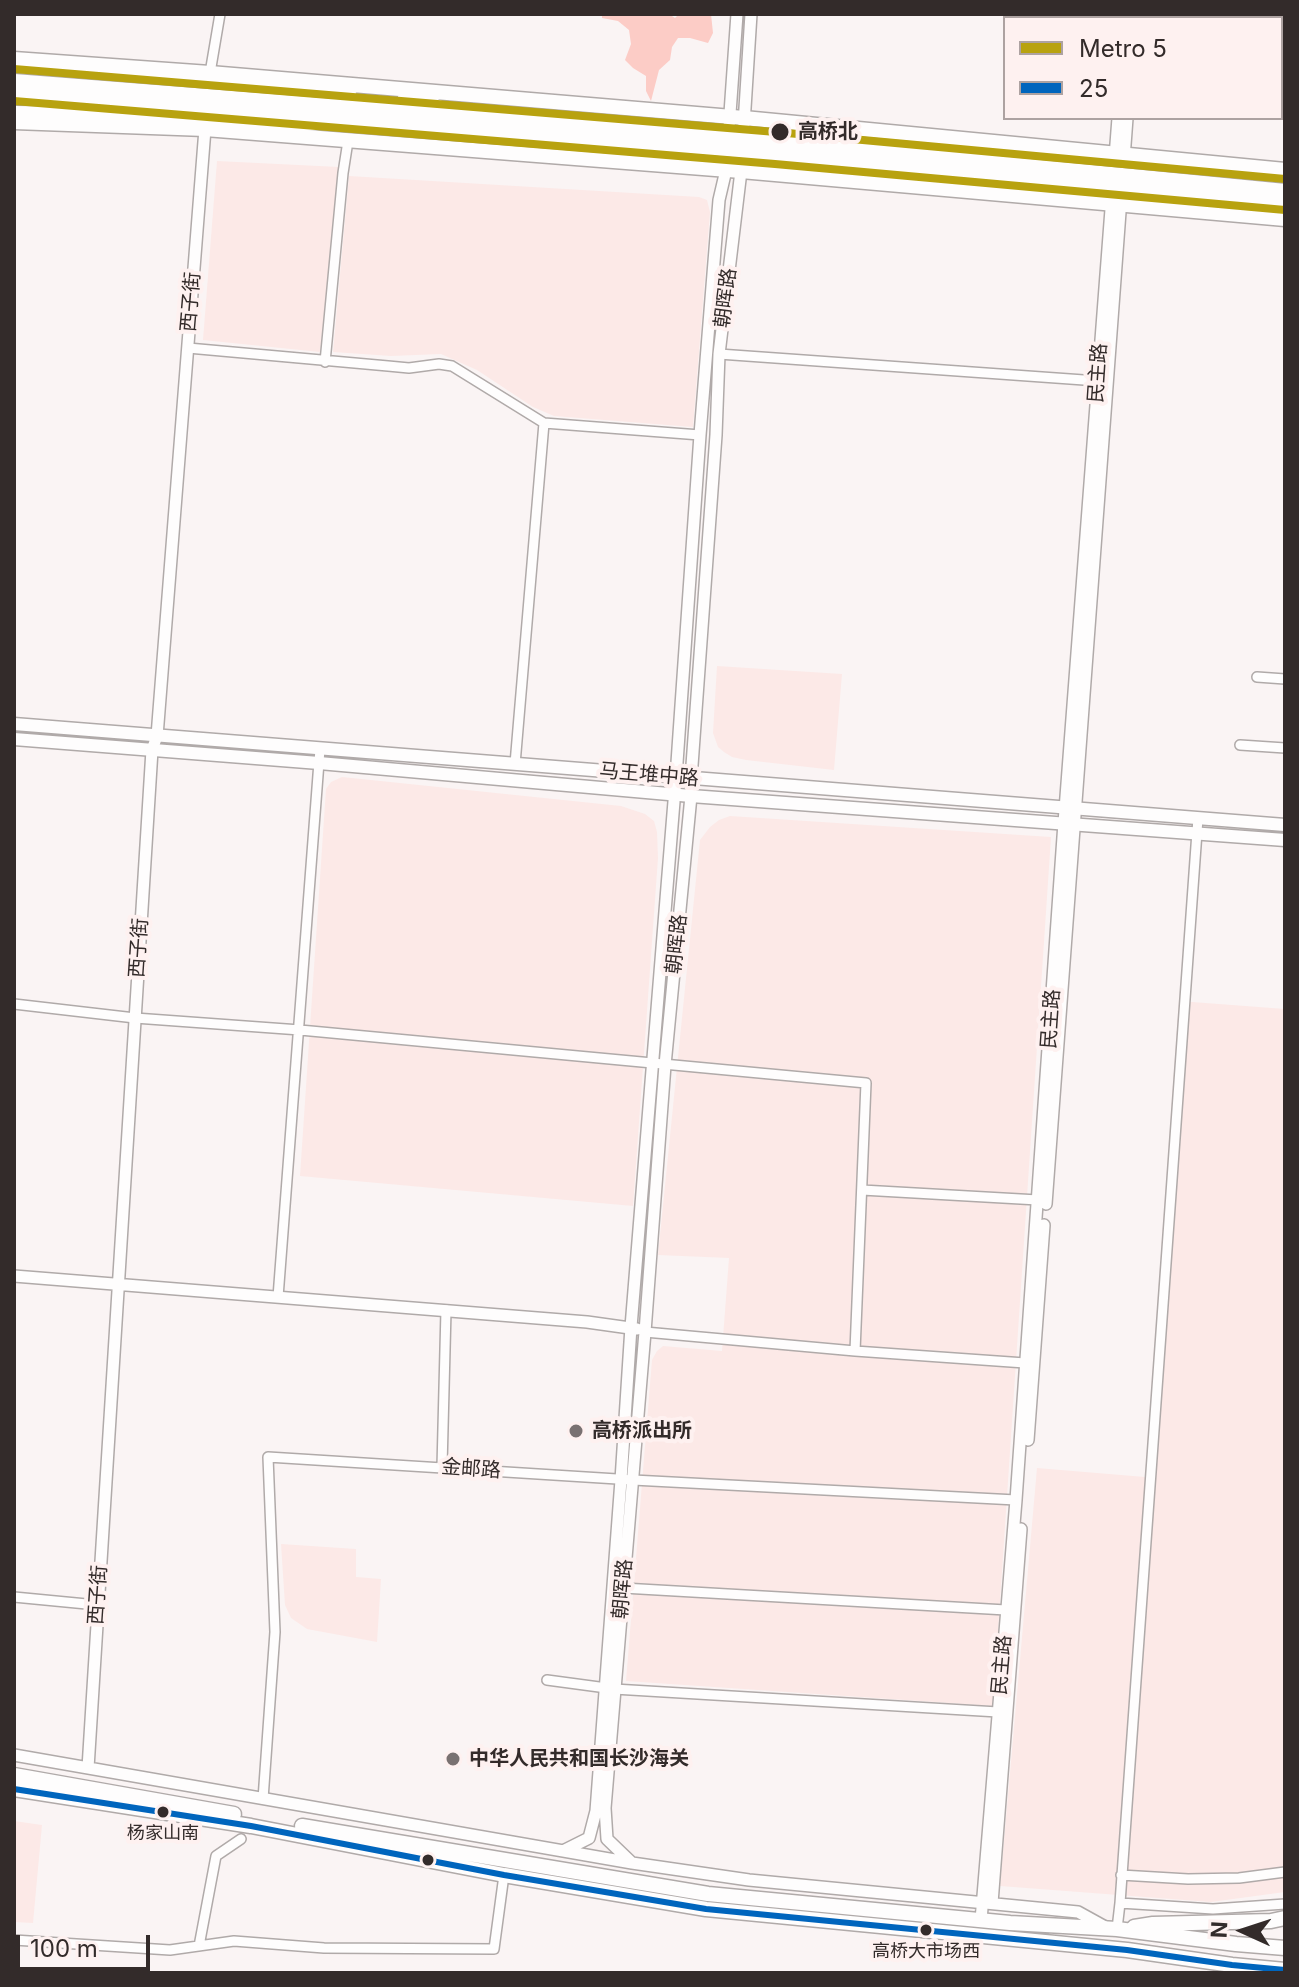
<!DOCTYPE html>
<html>
<head>
<meta charset="utf-8">
<style>
  body { margin:0 }
  #map { position:relative; width:1299px; height:1987px; overflow:hidden; background:#faf4f4; font-family:Inter,sans-serif }
  canvas { display:block }
  .frame { position:absolute; inset:0; border:16px solid #332b2a; pointer-events:none }
  .legend { position:absolute; left:1003px; top:16px; width:280px; height:104px; box-sizing:border-box; background:#fef1f0; border:2px solid #ada2a1; margin:0; padding:10px 14px; list-style:none; font-size:24px; color:#332b2a }
  .legend li { display:flex; align-items:center; gap:16px; height:40px }
  .legend b { width:40px; border:2px solid #ada2a1 }
  .north { position:absolute; left:1203px; top:1891px; width:80px; height:80px; -webkit-text-stroke:6px #fef1f0; paint-order:stroke; rotate:273deg; font-size:22px; font-weight:700; line-height:32px; text-align:center; color:#332b2a }
  .north::after { content:''; display:block; margin:auto; width:28px; height:36px; background:#332b2a; clip-path:polygon(50% 0,100% 100%,50% 72%,0 100%) }
  .scale { position:absolute; left:16px; top:1935px; width:134px; height:36px; box-sizing:border-box; border:4px solid #332b2a; border-top:0; padding-left:10px; font-size:24px; line-height:28px; white-space:nowrap; color:#332b2a; -webkit-text-stroke:6px #fef1f0; paint-order:stroke }
</style>
</head>
<body>
<div id="map">
<canvas width="1299" height="1987"></canvas>
<div class="frame"></div>
<ul class="legend">
<li><b style="height:10px;background:#b8a20f"></b>Metro 5</li>
<li><b style="height:10px;background:#0065bd"></b>25</li>
</ul>
<div class="north">N</div>
<div class="scale">100 m</div>
</div>
<script>
const ctx = document.querySelector('canvas').getContext('2d');
ctx.lineJoin = 'round';
function paint(path, color) {
  ctx.fillStyle = color;
  ctx.fill(path, 'evenodd');
}
function poly(rows) {
  const path = new Path2D();
  for (const r of rows) {
    path.moveTo(r[0], r[1]);
    for (let i = 2; i < r.length; i += 2) path.lineTo(r[i], r[i + 1]);
  }
  return path;
}
function stroke(path, color, width, dash) {
  ctx.strokeStyle = color;
  ctx.lineWidth = width;
  ctx.lineCap = dash ? 'butt' : 'round';
  ctx.setLineDash(dash || []);
  ctx.stroke(path);
}
function drawText(font, color, halo, rows, align = 'center') {
  ctx.font = font + ' Inter,"Noto Sans SC",sans-serif';
  ctx.lineWidth = 8;
  ctx.setLineDash([]);
  ctx.textBaseline = 'middle';
  ctx.strokeStyle = halo;
  ctx.fillStyle = color;
  for (const [text, x, y, turn = 0] of rows) {
    ctx.save();
    ctx.translate(x, y);
    ctx.rotate((+turn || 0) * Math.PI / 180);
    ctx.textAlign = isNaN(turn) ? turn : align;
    if (halo) ctx.strokeText(text, 0, 0);
    ctx.fillText(text, 0, 0);
    ctx.restore();
  }
}
paint(poly([
  [217,161,339,167,320,352,203,340],
  [349,176,699,197,707,200,710,212,693,427,554,416,533,407,477,370,441,354,391,356,333,352],
  [717,666,842,674,834,770,746,760,732,757,724,752,718,747,713,733],
  [342,777,621,806,645,814,654,821,657,832,658,858,633,1206,300,1176,326,789,331,782],
  [730,816,1051,837,993,1706,626,1681,652,1360,657,1351,663,1346,722,1351,729,1258,658,1255,700,840,710,827,719,820],
  [1179,1001,1285,1009,1285,1892,1211,1902,1000,1886,1037,1468,1145,1477],
  [281,1544,356,1549,356,1577,381,1579,377,1642,307,1629,291,1618,285,1605],
  [14,1821,42,1825,33,1923,14,1922]
]), '#fce9e7');
paint(poly([
  [602,14,669,14,675,18,679,14,711,14,713,33,708,43,690,38,678,38,672,47,670,60,659,70,651,101,646,91,646,76,633,68,625,60,631,44,629,30,618,21,602,18]
]), '#fcccc6');
const minor = poly([
  [210,73,220,14],
  [188,348,388,366,409,368,439,364,452,366,544,423,700,435],
  [719,354,1098,381],
  [325,362,343,173,348,141],
  [1257,677,1285,679],
  [1240,745,1285,748],
  [515,764,544,423],
  [14,1004,135,1018,300,1030,866,1083,855,1351],
  [862,1190,1038,1200],
  [278,1297,320,749],
  [645,1332,855,1351,1025,1363],
  [442,1467,446,1310],
  [623,1588,1006,1610],
  [14,1597,97,1605],
  [547,1680,614,1689,998,1712],
  [263,1799,275,1632,268,1457,633,1480,1016,1500],
  [1121,1875,1188,1879,1239,1878,1285,1872],
  [1120,1903,1198,818],
  [1117,1929,1120,1903,1213,1909,1285,1904],
  [14,1940,170,1950,234,1941,324,1948,494,1949,504,1875],
  [199,1946,216,1856,241,1839]
]);
const tertiary = poly([
  [1125,18,1126,14],
  [1135,18,1135,14],
  [1046,1204,1127,118],
  [14,1276,587,1322,637,1329],
  [1028,1440,1044,1225],
  [14,1755,632,1863,749,1880,1078,1912,1107,1928],
  [88,1768,152,750,157,736,205,129],
  [563,1851,589,1838,596,1811,621,1480,631,1327,676,777,700,435,719,200,726,170,737,14],
  [632,1863,607,1839,605,1808,645,1332,665,1065,691,796,691,779,716,435,719,354,741,171,751,14],
  [992,1903,1021,1529],
  [981,1920,1016,1500,1064,823,1118,118]
]);
const secondary = poly([
  [14,724,1285,825],
  [14,739,319,763,691,796,1285,840]
]);
const primary = poly([
  [14,59,210,73,744,118,1285,170],
  [14,71,349,94],
  [405,97,415,98,454,113],
  [14,122,205,129,741,171,1285,219]
]);
const trunk = poly([
  [14,113,97,114,265,126,321,123],
  [14,1775,234,1814],
  [14,1789,251,1826,504,1875,706,1909,1127,1950,1232,1965,1285,1970],
  [302,1826,708,1894,1010,1923,1117,1929,1236,1944,1285,1948],
  [1134,1927,1153,1924,1271,1921,1285,1918]
]);
stroke(minor, '#b0aaa9', 12);
stroke(tertiary, '#b0aaa9', 14);
stroke(secondary, '#b0aaa9', 15);
stroke(primary, '#b0aaa9', 17);
stroke(trunk, '#b0aaa9', 17);
stroke(minor, '#fefdfd', 9);
stroke(tertiary, '#fefdfd', 11);
stroke(secondary, '#fefdfd', 12);
stroke(primary, '#fefdfd', 14);
stroke(trunk, '#fefdfd', 14);
const trunkBridge = poly([
  [14,81,734,137,1285,191],
  [14,95,733,150,1285,203]
]);
stroke(trunkBridge, '#b0aaa9', 17, []);
stroke(trunkBridge, '#fefdfd', 14);
stroke(poly([
  [14,1789,251,1826,504,1875,706,1909,1127,1950,1232,1965,1285,1970]
]), '#0065bd', 6);
stroke(poly([
  [14,69,776,132,1285,179],
  [14,101,775,164,1285,210]
]), '#b8a20f', 8);
for (const [x, y, r, color] of [
  [780,132,10,"#332b2a"],
  [576,1431,8,"#797171"],
  [453,1759,8,"#797171"],
  [163,1812,7,"#332b2a"],
  [428,1860,7,"#332b2a"],
  [926,1930,7,"#332b2a"]
]) {
  const dot = new Path2D();
  dot.arc(x, y, r, 0, 2 * Math.PI);
  ctx.fillStyle = color;
  ctx.fill(dot);
  stroke(dot, '#fef1f0', 3);
}
drawText('18px', '#332b2a', '#fef1f0', [
  ["杨家山南",163,1834],
  ["高桥大市场西",926,1952]
]);
drawText('bold 20px', '#332b2a', '#fef1f0', [
  ["高桥北",798,132]
], 'left');
drawText('20px', '#332b2a', '#fef1f0', [
  ["朝晖路",726,298,-83],
  ["西子街",191,302,-85],
  ["民主路",1098,373,-86],
  ["马王堆中路",649,775,5],
  ["朝晖路",677,944,-84],
  ["西子街",139,948,-86],
  ["民主路",1051,1019,-86],
  ["金邮路",471,1469,4],
  ["朝晖路",623,1589,-85],
  ["西子街",98,1595,-86],
  ["民主路",1002,1665,-85]
]);
drawText('bold 20px', '#332b2a', '#fef1f0', [
  ["高桥派出所",592,1431],
  ["中华人民共和国长沙海关",469,1759]
], 'left');
</script>
</body>
</html>
